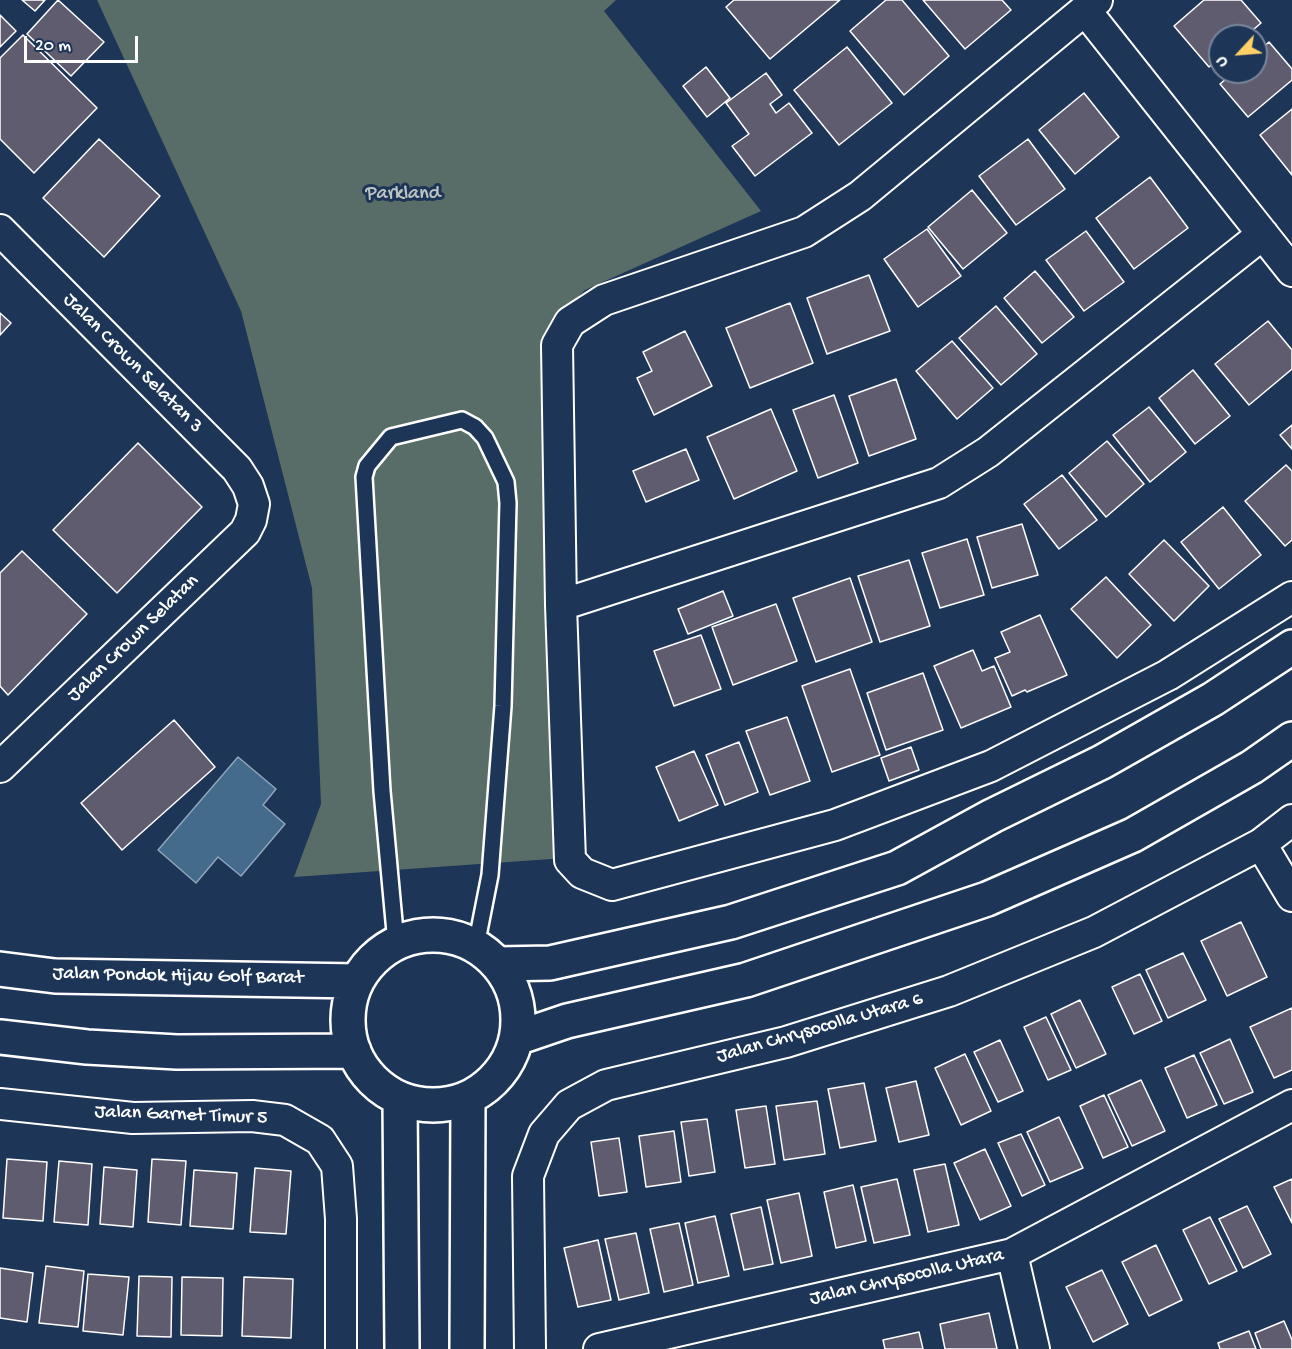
<!DOCTYPE html>
<html>
<head>
<meta charset="utf-8">
<style>
  body { margin:0 }
  #map { position:relative; width:1292px; height:1349px; overflow:hidden; background:#1d3557; font-family:"Gochi Hand",sans-serif }
  canvas { display:block }
  .north { position:absolute; left:1208px; top:24px; width:60px; height:60px; box-sizing:border-box; background:#1d3557; border:2px solid #77869a; border-radius:50%; rotate:244deg; font-size:16px; font-weight:700; line-height:24px; text-align:center; color:#fff }
  .north::after { content:''; display:block; margin:auto; width:21px; height:27px; background:#ffd166; clip-path:polygon(50% 0,100% 100%,50% 72%,0 100%) }
  .scale { position:absolute; left:24px; top:36px; width:114px; height:27px; box-sizing:border-box; border:3px solid #fff; border-top:0; padding-left:8px; font-size:18px; line-height:21px; white-space:nowrap; color:#fff; -webkit-text-stroke:4px #1d3557; paint-order:stroke }
</style>
</head>
<body>
<div id="map">
<canvas width="1292" height="1349"></canvas>
<div class="north">U</div>
<div class="scale">20 m</div>
</div>
<script>
const ctx = document.querySelector('canvas').getContext('2d');
ctx.lineJoin = 'round';
function paint(path, color) {
  ctx.fillStyle = color;
  ctx.fill(path, 'evenodd');
}
function poly(rows) {
  const path = new Path2D();
  for (const r of rows) {
    if (r.length === 3) {
      path.moveTo(r[0] + r[2], r[1]);
      path.arc(r[0], r[1], r[2], 0, 2 * Math.PI);
      continue;
    }
    path.moveTo(r[0], r[1]);
    for (let i = 2; i < r.length; i += 2) path.lineTo(r[i], r[i + 1]);
  }
  return path;
}
function stroke(path, color, width, dash) {
  ctx.strokeStyle = color;
  ctx.lineWidth = width;
  ctx.lineCap = dash ? 'butt' : 'round';
  ctx.setLineDash(dash || []);
  ctx.stroke(path);
}
function drawText(font, color, halo, rows, align = 'center') {
  ctx.font = font + ' "Gochi Hand",sans-serif';
  ctx.lineWidth = 6;
  ctx.setLineDash([]);
  ctx.textBaseline = 'middle';
  ctx.strokeStyle = halo;
  ctx.fillStyle = color;
  for (const [text, x, y, turn = 0] of rows) {
    ctx.save();
    ctx.translate(x, y);
    ctx.rotate((+turn || 0) * Math.PI / 180);
    ctx.textAlign = isNaN(turn) ? turn : align;
    if (halo) ctx.strokeText(text, 0, 0);
    ctx.fillText(text, 0, 0);
    ctx.restore();
  }
}
paint(poly([
  [97,0,616,0,604,11,761,211,585,290,549,325,565,858,294,877,321,804,312,588,241,311]
]), '#596d68');
const water = poly([
  [238,757,276,789,263,805,285,824,241,876,218,857,196,883,158,850,238,757]
]);
paint(water, '#446a8c');
stroke(water, '#8fa6ba', 1.5);
const building = poly([
  [22,0,45,0,35,11,22,0],
  [58,0,104,42,71,76,27,34,58,0],
  [734,0,840,0,770,59,726,7,734,0],
  [886,0,902,0,949,56,904,95,850,31,886,0],
  [923,0,1002,0,1011,10,965,49,923,0],
  [1204,0,1241,0,1261,23,1246,36,1220,36,1220,58,1209,67,1174,26,1204,0],
  [0,15,16,31,0,47,0,15],
  [23,35,97,108,34,173,0,139,0,58,23,35],
  [1269,42,1292,69,1292,80,1248,117,1220,84,1234,72,1256,72,1256,53,1269,42],
  [847,47,892,103,839,145,794,90,847,47],
  [706,67,730,98,707,117,683,86,706,67],
  [766,73,782,95,770,104,776,113,789,103,812,133,755,176,732,146,749,134,726,103,766,73],
  [1084,93,1119,137,1075,174,1039,130,1084,93],
  [1292,109,1292,175,1260,135,1292,109],
  [99,139,160,196,104,257,43,198,99,139],
  [1028,139,1065,189,1016,225,979,176,1028,139],
  [1150,177,1188,228,1134,269,1096,218,1150,177],
  [972,190,1007,233,963,269,928,227,972,190],
  [927,229,961,276,918,307,884,259,927,229],
  [1086,231,1124,282,1084,311,1046,260,1086,231],
  [1035,271,1074,317,1042,343,1004,298,1035,271],
  [869,275,890,331,827,354,807,298,869,275],
  [790,303,813,363,750,388,726,328,790,303],
  [996,306,1037,354,1001,385,959,338,996,306],
  [0,313,11,323,0,335,0,313],
  [1268,321,1292,350,1292,369,1249,405,1215,364,1268,321],
  [685,331,712,386,654,415,637,378,652,371,643,352,685,331],
  [952,341,993,388,957,419,916,371,952,341],
  [1193,370,1230,416,1195,444,1159,398,1193,370],
  [896,379,916,439,869,456,849,396,896,379],
  [834,395,858,463,818,478,793,410,834,395],
  [1149,407,1186,452,1150,482,1113,435,1149,407],
  [771,409,797,471,734,499,707,437,771,409],
  [1292,425,1292,449,1280,435,1292,425],
  [1107,441,1144,484,1106,517,1069,473,1107,441],
  [138,443,202,507,117,593,53,530,138,443],
  [686,449,699,480,646,502,633,471,686,449],
  [1286,465,1292,471,1292,540,1285,546,1245,501,1286,465],
  [1062,475,1097,520,1059,549,1024,504,1062,475],
  [1223,507,1261,555,1219,589,1181,542,1223,507],
  [1022,524,1038,575,992,588,977,537,1022,524],
  [967,539,984,595,940,608,922,553,967,539],
  [1164,540,1209,586,1174,621,1129,574,1164,540],
  [22,551,87,614,8,695,0,686,0,573,22,551],
  [909,560,930,626,880,642,858,576,909,560],
  [1106,577,1151,625,1117,658,1071,609,1106,577],
  [850,578,872,642,816,662,793,598,850,578],
  [723,591,733,616,688,634,678,609,723,591],
  [776,604,797,661,733,685,712,627,776,604],
  [1040,615,1067,675,1027,692,1025,690,1012,696,995,658,1010,652,1001,632,1040,615],
  [701,635,721,689,674,706,654,651,701,635],
  [973,650,982,671,994,666,1011,707,961,728,934,666,973,650],
  [850,669,880,755,832,772,802,686,850,669],
  [923,673,943,730,886,750,867,693,923,673],
  [787,717,810,781,770,795,746,731,787,717],
  [174,720,215,767,122,850,81,803,174,720],
  [739,742,758,792,725,805,706,755,739,742],
  [911,747,919,770,889,781,881,758,911,747],
  [694,751,718,805,679,821,656,767,694,751],
  [1241,922,1267,977,1227,996,1201,941,1241,922],
  [1183,953,1206,1000,1168,1018,1146,970,1183,953],
  [1140,974,1162,1021,1134,1034,1112,987,1140,974],
  [1080,1000,1106,1054,1076,1068,1051,1014,1080,1000],
  [1292,1008,1292,1070,1274,1078,1250,1027,1292,1008],
  [1046,1017,1071,1070,1048,1080,1024,1027,1046,1017],
  [1230,1039,1253,1092,1224,1104,1200,1053,1230,1039],
  [1000,1040,1023,1091,998,1102,974,1052,1000,1040],
  [965,1054,991,1111,961,1125,935,1068,965,1054],
  [1194,1055,1217,1105,1187,1118,1165,1068,1194,1055],
  [1141,1080,1165,1131,1132,1146,1108,1095,1141,1080],
  [916,1081,929,1135,899,1142,886,1088,916,1081],
  [864,1083,876,1141,840,1148,828,1089,864,1083],
  [1104,1095,1128,1147,1103,1158,1080,1106,1104,1095],
  [817,1101,825,1154,784,1160,776,1106,817,1101],
  [766,1106,775,1164,745,1168,736,1110,766,1106],
  [1059,1117,1083,1168,1050,1182,1027,1132,1059,1117],
  [707,1119,715,1172,689,1176,681,1122,707,1119],
  [674,1131,681,1182,646,1187,639,1136,674,1131],
  [1021,1134,1045,1185,1022,1196,998,1143,1021,1134],
  [619,1138,627,1192,599,1196,591,1142,619,1138],
  [985,1149,1011,1206,980,1220,954,1163,985,1149],
  [7,1159,47,1162,43,1221,3,1218,7,1159],
  [152,1159,186,1161,181,1225,148,1222,152,1159],
  [59,1161,92,1164,88,1225,54,1222,59,1161],
  [945,1164,959,1225,928,1232,914,1170,945,1164],
  [104,1167,137,1170,133,1227,100,1224,104,1167],
  [255,1168,291,1171,286,1234,250,1232,255,1168],
  [194,1170,237,1173,233,1229,190,1226,194,1170],
  [897,1179,910,1235,874,1243,861,1187,897,1179],
  [1292,1179,1292,1223,1274,1187,1292,1179],
  [853,1185,866,1241,836,1248,824,1192,853,1185],
  [799,1193,812,1256,781,1263,767,1200,799,1193],
  [1247,1206,1271,1254,1243,1268,1219,1219,1247,1206],
  [761,1207,773,1264,744,1270,731,1214,761,1207],
  [715,1216,729,1276,698,1283,685,1223,715,1216],
  [1210,1217,1237,1271,1209,1284,1183,1230,1210,1217],
  [679,1223,693,1285,664,1292,650,1229,679,1223],
  [636,1233,649,1293,619,1300,605,1239,636,1233],
  [598,1240,611,1300,578,1307,564,1248,598,1240],
  [1156,1245,1182,1300,1149,1316,1122,1262,1156,1245],
  [46,1266,84,1271,78,1327,39,1323,46,1266],
  [0,1268,33,1273,27,1322,0,1318,0,1268],
  [1102,1270,1128,1324,1093,1342,1066,1287,1102,1270],
  [88,1274,129,1277,123,1335,83,1331,88,1274],
  [139,1276,172,1277,171,1337,137,1336,139,1276],
  [182,1277,223,1278,222,1336,181,1335,182,1277],
  [244,1277,293,1279,291,1338,242,1336,244,1277],
  [989,1313,997,1349,945,1349,940,1324,989,1313],
  [1284,1321,1292,1340,1292,1349,1261,1349,1255,1333,1284,1321],
  [1249,1331,1256,1349,1220,1349,1218,1343,1249,1331],
  [919,1332,923,1349,885,1349,883,1340,919,1332]
]);
paint(building, '#605c6f');
stroke(building, '#fff', 1.5);
const service = poly([
  [396,943,382,791,364,477,367,466,391,437,462,420,475,427,485,438,506,482,508,503,503,706,490,875,476,946]
]);
const minor = poly([
  [1097,0,860,196,804,232,604,300,570,322,557,345,561,605,570,860,582,873,612,885,835,825,991,766,1168,675,1292,597],
  [1085,10,1292,271],
  [0,230,237,469,248,486,254,504,251,520,245,532,0,767],
  [561,605,939,483,988,452,1263,234],
  [1261,844,1292,896],
  [0,1104,133,1118,252,1116,285,1120,320,1140,337,1166,341,1219,341,1349],
  [1012,1254,1034,1349],
  [530,1349,528,1176,544,1134,569,1105,606,1085,786,1042,949,991,1094,932,1261,844,1292,820],
  [599,1349,1012,1254,1292,1105]
]);
const tertiary = poly([
  [433,1020,85],
  [498,964,550,963,731,922,897,868,992,816,1102,762,1213,699,1292,647],
  [0,969,55,976,357,981],
  [0,1037,87,1047,177,1052,354,1051],
  [517,1038,567,1021,746,980,987,899,1133,835,1252,767,1292,739],
  [400,1099,402,1349],
  [467,1349,468,1098]
]);
stroke(service, '#fff', 20);
stroke(minor, '#fff', 34);
stroke(tertiary, '#fff', 38);
stroke(service, '#1d3557', 15);
stroke(minor, '#1d3557', 30);
stroke(tertiary, '#1d3557', 33);
drawText('20px', '#bdc5c3', '#1d3557', [
  ["Parkland",403,195]
]);
drawText('20px', '#fff', '#1d3557', [
  ["Jalan Crown Selatan 3",132,364,45],
  ["Jalan Crown Selatan",134,639,-44],
  ["Jalan Pondok Hijau Golf Barat",178,977,1],
  ["Jalan Chrysocolla Utara 6",820,1029,-16],
  ["Jalan Garnet Timur 5",181,1116,2],
  ["Jalan Chrysocolla Utara",907,1278,-13]
]);
</script>
</body>
</html>
